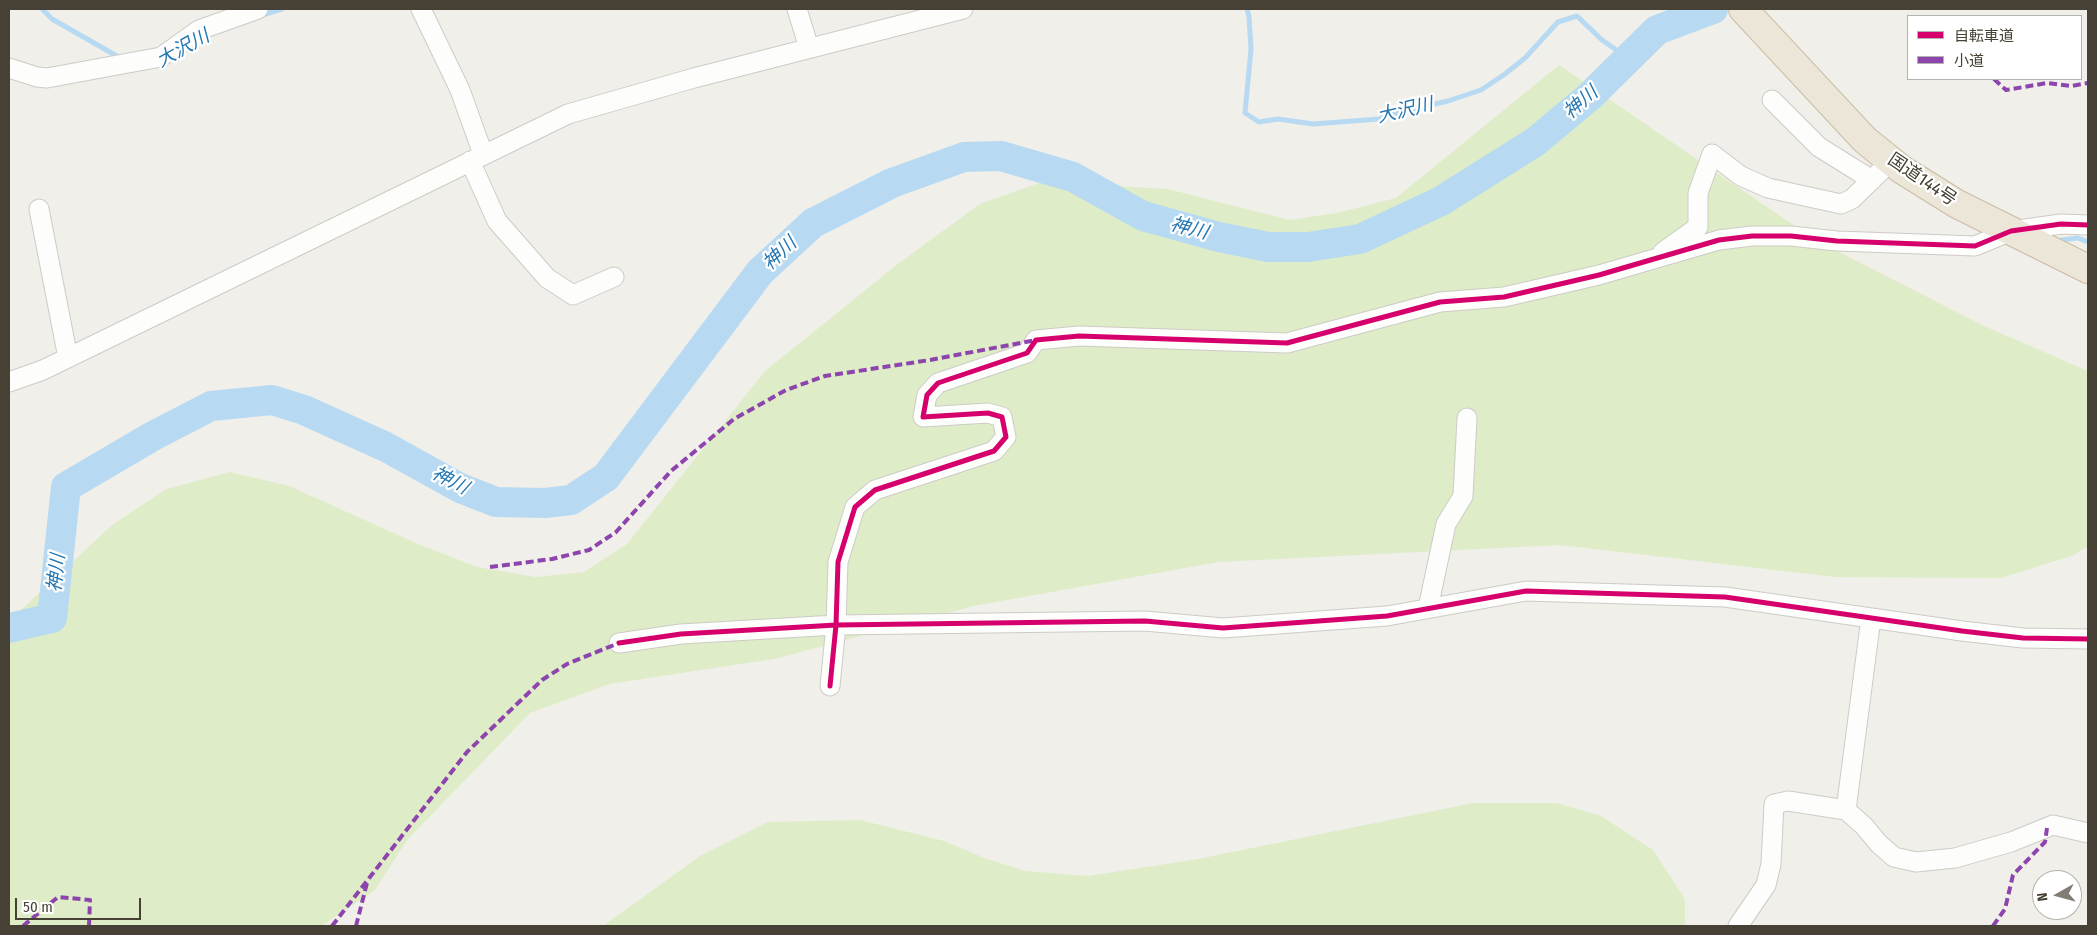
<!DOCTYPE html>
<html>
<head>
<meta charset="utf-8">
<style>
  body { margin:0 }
  #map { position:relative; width:2097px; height:935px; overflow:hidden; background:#f0efea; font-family:"Fira Sans Condensed","Noto Sans JP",sans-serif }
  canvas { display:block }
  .frame { position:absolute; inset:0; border:10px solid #474034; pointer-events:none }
  .legend { position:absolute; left:1907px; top:15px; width:175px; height:65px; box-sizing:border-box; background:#fff; border:1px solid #b5b3ae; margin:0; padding:6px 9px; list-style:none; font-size:15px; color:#474034 }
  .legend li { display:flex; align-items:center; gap:10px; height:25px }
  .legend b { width:25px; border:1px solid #b5b3ae }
  .north { position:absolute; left:2032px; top:870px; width:50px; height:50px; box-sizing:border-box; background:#fff; border:1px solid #b5b3ae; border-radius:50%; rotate:263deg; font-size:14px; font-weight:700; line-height:20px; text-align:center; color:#474034 }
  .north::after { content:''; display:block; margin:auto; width:18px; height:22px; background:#827d74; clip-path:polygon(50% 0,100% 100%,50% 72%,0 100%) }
  .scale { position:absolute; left:15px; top:898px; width:126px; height:22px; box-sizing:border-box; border:2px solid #474034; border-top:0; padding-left:6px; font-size:15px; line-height:18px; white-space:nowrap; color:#474034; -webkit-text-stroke:4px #fff; paint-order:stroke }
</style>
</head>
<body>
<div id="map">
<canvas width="2097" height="935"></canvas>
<div class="frame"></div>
<ul class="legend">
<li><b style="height:6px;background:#d6006c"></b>自転車道</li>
<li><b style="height:6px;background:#8e44ad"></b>小道</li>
</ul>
<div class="north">N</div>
<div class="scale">50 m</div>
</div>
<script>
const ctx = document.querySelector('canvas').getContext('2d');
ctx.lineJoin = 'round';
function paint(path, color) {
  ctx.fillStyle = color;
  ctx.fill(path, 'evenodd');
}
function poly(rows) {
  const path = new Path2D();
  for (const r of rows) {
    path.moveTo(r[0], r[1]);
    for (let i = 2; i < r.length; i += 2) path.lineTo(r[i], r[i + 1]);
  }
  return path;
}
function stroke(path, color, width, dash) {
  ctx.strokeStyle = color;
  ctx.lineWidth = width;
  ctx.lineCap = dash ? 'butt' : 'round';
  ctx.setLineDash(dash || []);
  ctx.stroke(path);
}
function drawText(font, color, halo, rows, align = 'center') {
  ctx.font = font + ' "Fira Sans Condensed","Noto Sans JP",sans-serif';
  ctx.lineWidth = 4.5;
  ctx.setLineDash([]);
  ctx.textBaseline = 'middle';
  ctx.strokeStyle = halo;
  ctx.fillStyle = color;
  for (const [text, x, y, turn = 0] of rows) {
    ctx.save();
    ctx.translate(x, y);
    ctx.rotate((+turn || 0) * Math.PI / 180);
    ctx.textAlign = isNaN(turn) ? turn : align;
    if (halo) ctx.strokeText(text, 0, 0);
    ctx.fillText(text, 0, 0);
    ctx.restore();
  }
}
paint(poly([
  [1559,65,1814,239,1984,326,2088,371,2088,546,2074,555,2001,578,1835,577,1560,545,1218,562,974,606,774,659,609,684,530,713,408,839,374,891,321,926,9,926,9,621,112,525,166,489,230,472,289,486,418,544,477,567,536,577,584,572,627,544,765,371,899,263,980,204,1042,182,1168,189,1289,220,1337,213,1396,198],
  [1473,803,1557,803,1601,816,1653,850,1685,899,1685,926,603,926,700,856,768,822,860,820,944,841,987,859,1026,871,1088,876,1198,859]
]), '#deedc7');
stroke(poly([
  [42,9,52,19,122,59],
  [1247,9,1249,16,1251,49,1245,113,1259,122,1278,119,1313,124,1379,119,1408,110,1448,101,1481,90,1505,74,1525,58,1558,22,1577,16,1602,40,1628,58],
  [259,16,282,9],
  [2062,240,2078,238,2088,242]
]), '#b7daf2', 5);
stroke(poly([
  [9,628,52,618,66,487,153,436,211,406,272,400,304,410,386,447,460,488,496,502,545,503,571,500,606,477,760,272,813,223,892,183,964,157,1001,156,1073,177,1143,216,1219,237,1268,247,1308,247,1360,239,1441,201,1535,142,1590,96,1657,30,1713,9]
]), '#b7daf2', 30);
const street = poly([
  [421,9,460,90,483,154],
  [797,9,809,48],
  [9,68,37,77,47,78,161,57,199,30,258,9],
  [1772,100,1819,147,1872,180],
  [470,161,497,221,547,278,573,295,614,277],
  [39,209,68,358],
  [1663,252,1698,227,1698,193,1712,154,1741,176,1768,188,1841,204,1852,199,1891,161],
  [9,382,43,370,568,114,694,78,963,9],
  [1428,608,1446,524,1463,496,1467,418],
  [619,643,681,634,836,625,1145,621,1223,628,1387,616,1526,591,1725,597,1962,631,2023,638,2088,639],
  [830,686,836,625,838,562,855,507,875,490,994,451,1006,437,1002,417,988,413,923,417,927,395,938,383,1027,353,1036,340,1079,336,1287,343,1440,302,1504,297,1599,275,1719,240,1752,236,1791,236,1837,241,1975,246,2011,231,2061,224,2088,225],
  [1846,810,1871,618],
  [1738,926,1766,885,1771,864,1774,804,1788,801,1846,810,1864,826,1879,844,1894,857,1916,862,1955,858,2011,842,2053,825,2088,833]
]);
const highway = poly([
  [1743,9,1865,140,1901,169,1957,204,2088,269]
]);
stroke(street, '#cdcbc6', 21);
stroke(highway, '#cabca3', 30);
stroke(street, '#fdfdfc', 19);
stroke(highway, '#ece6d9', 28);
stroke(poly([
  [1994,79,2006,90,2047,83,2071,86,2088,83],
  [490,567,552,559,589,550,616,532,671,471,734,419,786,390,825,376,930,360,1036,340],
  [23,926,58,897,90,900,89,926],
  [332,926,467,752,542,680,567,664,619,643],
  [356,926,367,883],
  [1993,926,2005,909,2013,875,2045,842,2047,828]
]), '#8e44ad', 4, [8, 4]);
stroke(poly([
  [619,643,681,634,836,625,1145,621,1223,628,1387,616,1526,591,1725,597,1962,631,2023,638,2088,639],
  [830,686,836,625,838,562,855,507,875,490,994,451,1006,437,1002,417,988,413,923,417,927,395,938,383,1027,353,1036,340,1079,336,1287,343,1440,302,1504,297,1599,275,1719,240,1752,236,1791,236,1837,241,1975,246,2011,231,2061,224,2088,225]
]), '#d6006c', 5);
drawText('18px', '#474034', '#fff', [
  ["国道144号",1922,180,34]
]);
drawText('italic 19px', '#2577b2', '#fff', [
  ["大沢川",183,49,-29],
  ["神川",1581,103,-41],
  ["大沢川",1405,111,-13],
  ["神川",1189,229,15],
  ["神川",780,254,-43],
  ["神川",450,481,27],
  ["神川",57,573,-84]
]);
</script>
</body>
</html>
